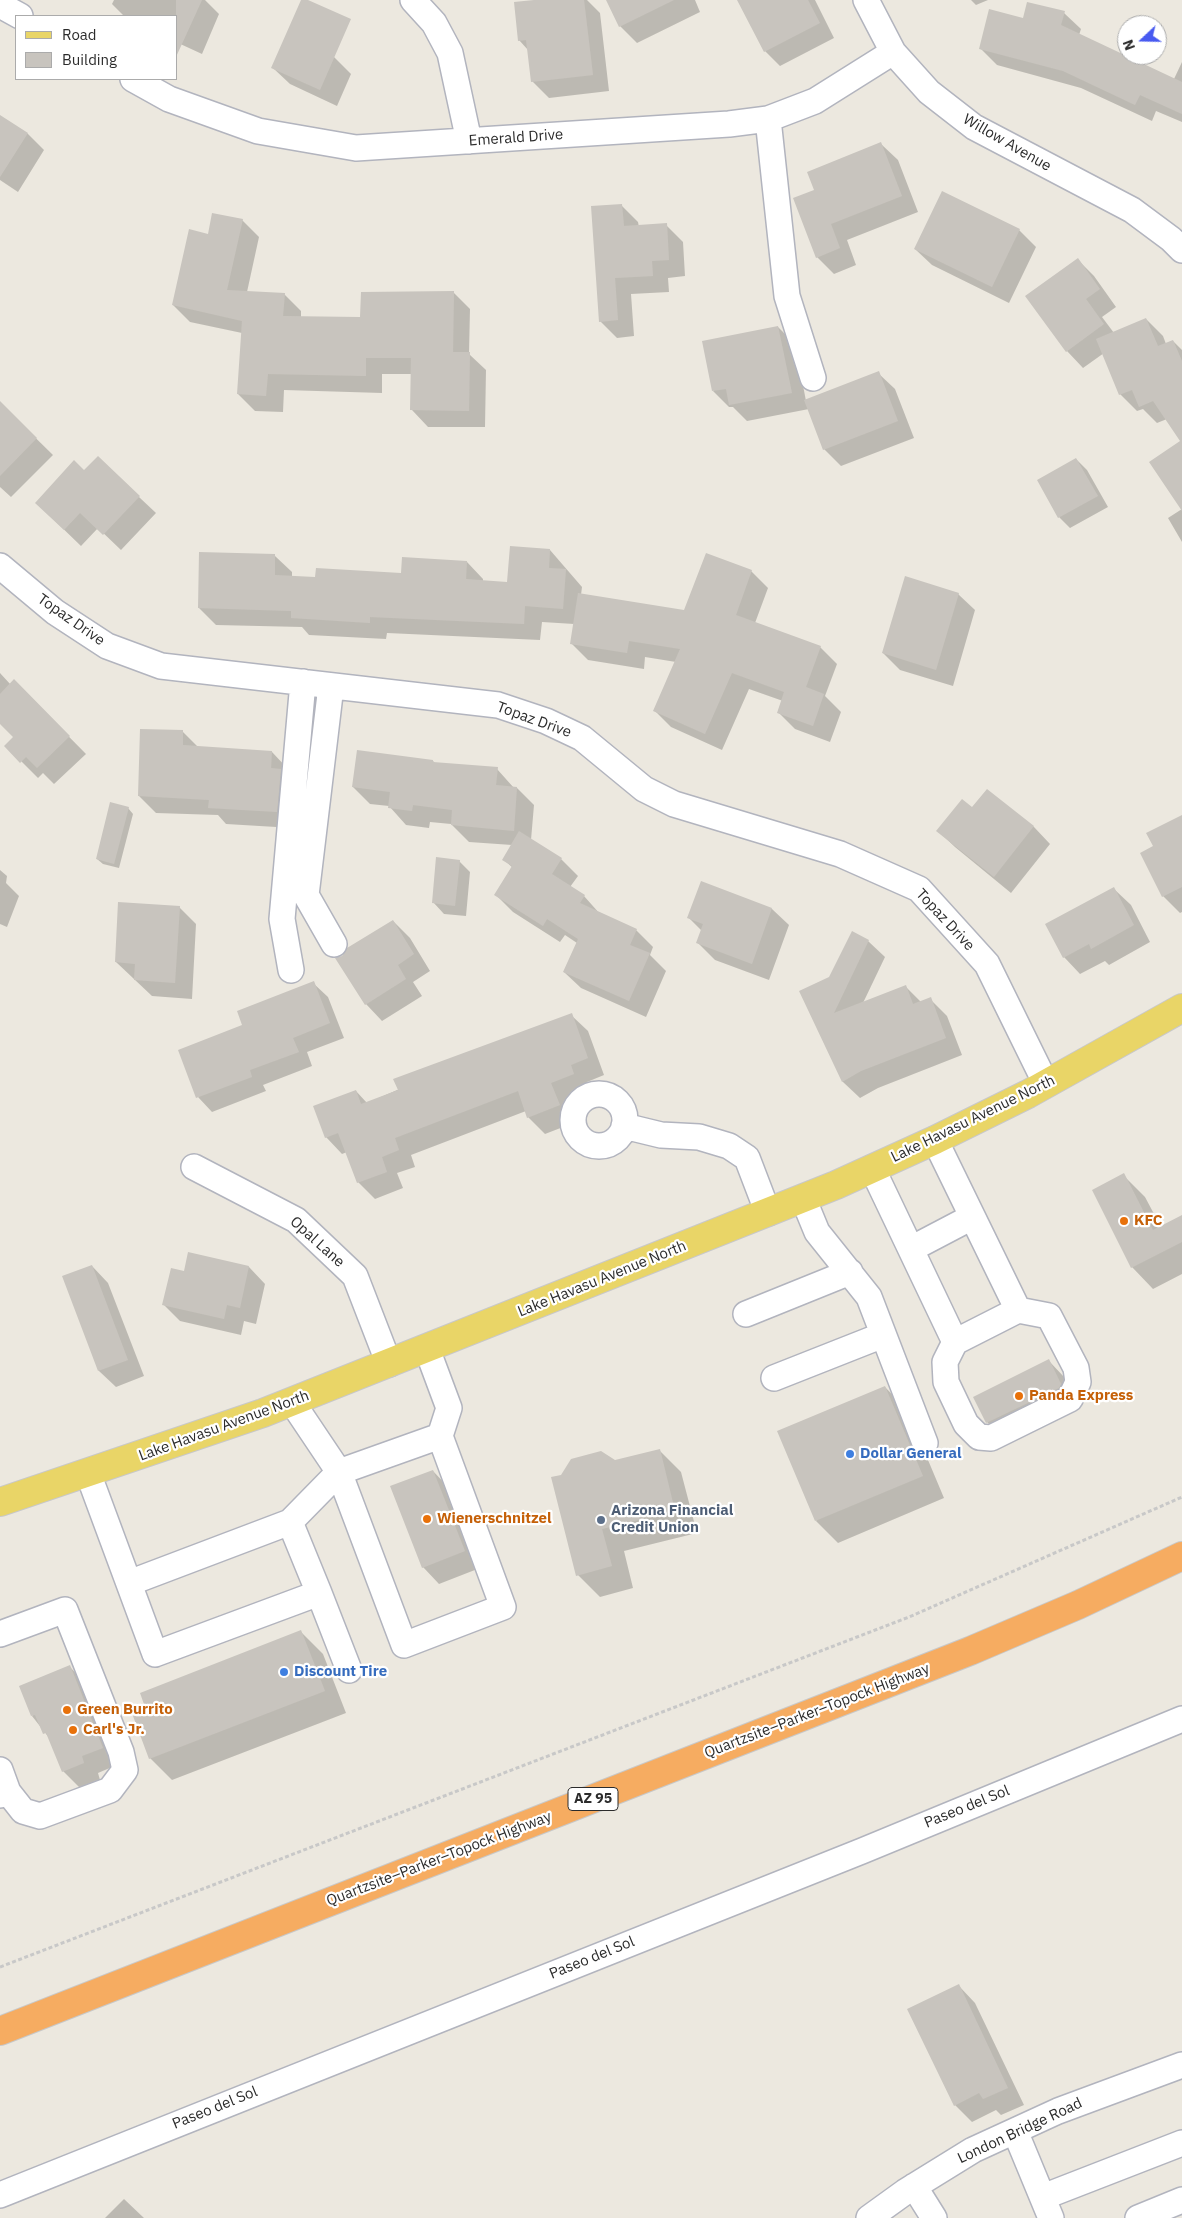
<!DOCTYPE html>
<html>
<head>
<meta charset="utf-8">
<style>
  body { margin:0 }
  #map { position:relative; width:1182px; height:2218px; overflow:hidden; background:#ece8df; font-family:"IBM Plex Sans",sans-serif }
  canvas { display:block }
  .legend { position:absolute; left:15px; top:15px; width:162px; height:65px; box-sizing:border-box; background:#fff; border:1px solid #ababab; margin:0; padding:6px 9px; list-style:none; font-size:15px; color:#2c2c2c }
  .legend li { display:flex; align-items:center; gap:10px; height:25px }
  .legend b { width:25px; border:1px solid #ababab }
  .north { position:absolute; left:1117px; top:15px; width:50px; height:50px; box-sizing:border-box; background:#fff; border:1px solid #ababab; border-radius:50%; rotate:249deg; font-size:14px; font-weight:700; line-height:20px; text-align:center; color:#2c2c2c }
  .north::after { content:''; display:block; margin:auto; width:18px; height:22px; background:#485af0; clip-path:polygon(50% 0,100% 100%,50% 72%,0 100%) }
</style>
</head>
<body>
<div id="map">
<canvas width="1182" height="2218"></canvas>
<ul class="legend">
<li><b style="height:6px;background:#e9d567"></b>Road</li>
<li><b style="height:14px;background:#c8c4be"></b>Building</li>
</ul>
<div class="north">N</div>
</div>
<script>
const ctx = document.querySelector('canvas').getContext('2d');
ctx.lineJoin = 'round';
function paint(path, color) {
  ctx.fillStyle = color;
  ctx.fill(path, 'evenodd');
}
function poly(rows) {
  const path = new Path2D();
  for (const r of rows) {
    if (r.length === 3) {
      path.moveTo(r[0] + r[2], r[1]);
      path.arc(r[0], r[1], r[2], 0, 2 * Math.PI);
      continue;
    }
    path.moveTo(r[0], r[1]);
    for (let i = 2; i < r.length; i += 2) path.lineTo(r[i], r[i + 1]);
  }
  return path;
}
function stroke(path, color, width, dash) {
  ctx.strokeStyle = color;
  ctx.lineWidth = width;
  ctx.lineCap = dash ? 'butt' : 'round';
  ctx.setLineDash(dash || []);
  ctx.stroke(path);
}
function drawText(font, color, halo, rows, align = 'center') {
  ctx.font = font + ' "IBM Plex Sans",sans-serif';
  ctx.lineWidth = 4.5;
  ctx.setLineDash([]);
  ctx.textBaseline = 'middle';
  ctx.strokeStyle = halo;
  ctx.fillStyle = color;
  for (const [text, x, y, turn = 0] of rows) {
    ctx.save();
    ctx.translate(x, y);
    ctx.rotate((+turn || 0) * Math.PI / 180);
    ctx.textAlign = isNaN(turn) ? turn : align;
    if (halo) ctx.strokeText(text, 0, 0);
    ctx.fillText(text, 0, 0);
    ctx.restore();
  }
}
paint(poly([
  [114,0,205,0,219,14,202,54,176,42,176,16,124,16,112,4],
  [545,0,587,0,600,13,609,91,549,98,532,81,528,50,519,40],
  [608,0,695,0,700,12,637,43,620,26],
  [738,0,815,0,834,38,780,66,765,51],
  [971,0,988,0,976,5],
  [1064,13,1081,29,1079,35,1174,79,1182,62,1182,122,1156,111,1152,121,1081,88,997,65,980,48,1023,19],
  [287,36,334,57,351,74,337,106,290,84,273,68],
  [0,116,28,134,44,150,18,192,0,180],
  [881,144,898,160,918,212,847,240,856,265,834,274,817,257,815,191],
  [621,205,638,222,639,227,666,225,683,242,685,276,668,278,669,292,631,294,634,336,617,338,600,321],
  [242,220,259,237,247,292,284,294,301,311,301,318,362,318,453,292,470,309,469,354,486,370,485,427,428,427,412,410,412,374,382,374,382,393,284,390,283,412,255,411,238,394,242,333,190,322,173,305,208,235],
  [1019,230,1036,247,1009,303,932,265,915,249],
  [1077,259,1094,276,1116,307,1102,317,1114,333,1146,319,1163,336,1166,344,1173,341,1182,350,1182,441,1167,419,1157,423,1143,409,1137,411,1120,394,1104,353,1083,368,1067,351],
  [778,327,795,344,806,401,878,373,895,389,914,438,841,466,824,449,809,409,747,421,733,407,729,407,713,391],
  [0,403,53,455,11,497,0,487],
  [1182,441,1182,542,1168,518,1182,509],
  [1076,459,1087,470,1108,507,1070,528,1059,517],
  [84,472,139,497,156,513,121,550,98,528,81,546,53,519],
  [550,550,582,587,581,595,685,612,751,571,768,588,755,623,820,647,837,664,825,696,841,712,830,742,795,729,779,713,783,701,749,689,722,750,671,727,654,710,676,662,645,657,644,669,588,660,571,643,574,624,542,622,540,640,387,633,386,639,309,635,302,627,216,625,199,608,275,556,292,572,292,577,316,579,402,574,467,562,483,579,483,582,508,583],
  [958,594,975,610,953,686,900,670,883,653],
  [0,673,11,685,14,681,86,754,54,784,43,773,38,778,6,746,15,737,0,722],
  [182,731,199,748,272,752,288,769,293,828,226,824,218,815,156,813,139,796],
  [433,761,435,763,497,769,514,788,517,788,534,805,531,840,561,859,578,876,570,887,584,896,600,914,636,930,653,947,650,955,666,971,646,1017,581,988,564,972,577,943,565,935,560,942,513,912,496,895,513,868,504,860,512,845,469,842,451,824,430,822,429,828,406,825,389,806,370,804,353,787],
  [987,790,1034,827,1050,844,1011,893,955,847,938,831,972,809],
  [128,808,133,814,119,868,103,864,97,859],
  [1182,816,1182,912,1180,913,1163,896,1155,847],
  [459,861,470,872,466,916,444,914,433,902],
  [0,870,7,876,6,883,19,896,7,927,0,924],
  [702,883,772,909,789,925,769,980,715,960,698,943,702,931,689,918],
  [1114,889,1131,905,1150,942,1109,965,1105,961,1080,974,1064,957],
  [179,907,196,924,192,999,152,996,116,962],
  [393,921,410,938,430,971,413,982,422,996,382,1021,366,1004,342,957],
  [868,941,885,957,863,1003,906,987,921,1002,930,999,947,1016,962,1055,878,1088,860,1098,843,1082,801,991,830,978],
  [313,983,328,997,344,1038,307,1052,312,1066,263,1085,266,1091,212,1112,198,1097,244,1026],
  [571,1015,588,1031,604,1075,587,1082,590,1091,567,1100,576,1122,545,1134,528,1117,526,1111,411,1155,415,1167,397,1173,403,1188,375,1199,358,1182,347,1152,342,1154,326,1137,356,1091,367,1103],
  [1123,1175,1145,1197,1161,1227,1182,1216,1182,1274,1153,1289,1132,1267],
  [92,1266,108,1283,144,1376,116,1387,99,1371],
  [249,1267,265,1284,256,1324,244,1321,241,1335,180,1321,164,1305,185,1272],
  [1049,1361,1065,1378,1077,1402,1003,1439,987,1422],
  [885,1387,907,1410,944,1498,838,1543,816,1521],
  [659,1450,681,1472,697,1533,624,1551,633,1588,600,1597,578,1575,615,1461],
  [433,1471,449,1488,480,1568,439,1584,423,1567],
  [301,1632,323,1654,346,1713,172,1780,150,1758],
  [70,1667,86,1684,119,1764,98,1773,100,1780,80,1788,63,1771,50,1739,32,1716],
  [959,1986,975,2003,1024,2105,1001,2115,996,2110,972,2122,955,2105],
  [124,2199,144,2218,105,2218]
]), '#0003');
paint(poly([
  [176,0,202,0,176,57],
  [301,0,308,0,351,19,320,90,271,68],
  [534,0,584,0,593,75,531,82,526,40,518,41,514,2],
  [606,0,674,0,619,27],
  [737,0,808,0,820,23,764,52],
  [1027,2,1065,11,1061,25,1182,82,1182,114,1140,95,1135,105,1063,71,979,49,989,9,1023,18],
  [0,115,28,133,0,177],
  [881,142,902,196,831,224,840,248,816,258,793,198,814,190,807,172],
  [942,191,1020,229,992,287,914,249],
  [622,204,624,226,667,223,669,260,652,261,653,276,615,278,618,320,599,322,591,206],
  [212,213,243,219,227,290,285,293,283,316,360,317,361,292,454,291,453,352,470,352,469,411,410,410,411,358,366,358,366,376,268,374,266,396,237,394,242,321,172,305,189,229,208,234],
  [1078,258,1100,289,1086,299,1104,324,1066,352,1025,296],
  [1146,318,1158,346,1173,340,1182,361,1182,511,1149,462,1180,441,1153,401,1139,407,1132,390,1119,395,1096,339],
  [778,326,792,393,729,405,726,389,712,391,702,341],
  [879,371,898,421,823,450,804,400],
  [0,401,37,438,0,476],
  [98,456,140,496,103,535,80,513,64,530,35,503,74,460,84,470],
  [1076,458,1098,496,1058,518,1037,480],
  [510,546,550,549,549,568,566,569,563,609,525,606,524,624,370,617,370,623,291,618,291,611,198,608,199,552,275,554,275,575,315,577,316,568,401,573,402,557,467,561,466,579,507,582],
  [706,553,752,570,736,615,821,646,806,687,824,694,813,726,777,713,784,692,732,673,705,734,653,711,680,649,629,641,627,653,570,644,578,593,684,610],
  [905,576,959,593,936,670,882,653],
  [14,679,70,736,37,768,26,757,20,763,4,746,13,737,0,724,0,694],
  [140,729,183,730,183,745,272,751,271,768,281,769,277,812,208,808,209,800,138,796],
  [357,750,433,760,433,762,498,767,496,785,517,787,514,831,451,825,452,810,413,805,412,811,388,808,390,792,352,787],
  [987,789,1034,826,994,877,936,831,962,799,972,807],
  [110,802,129,807,114,864,96,859],
  [1182,815,1182,887,1162,897,1140,853,1153,846,1146,833],
  [519,831,562,858,552,874,585,895,580,903,637,929,630,945,650,953,629,1001,563,972,578,939,547,919,543,926,494,895,512,866,502,860],
  [436,857,460,860,455,906,432,903],
  [701,881,772,908,752,964,696,943,703,924,687,918],
  [1114,887,1134,925,1091,949,1089,944,1063,958,1045,924],
  [118,902,180,906,175,983,134,980,135,964,115,962],
  [393,920,414,954,398,965,406,979,365,1005,335,958,342,956,347,948],
  [852,931,869,940,834,1013,906,985,913,1004,931,997,946,1038,861,1071,842,1082,799,991,829,977],
  [314,981,330,1023,293,1038,299,1052,250,1070,252,1077,196,1098,178,1050,242,1025,237,1011],
  [572,1013,588,1058,571,1065,574,1074,551,1083,560,1105,527,1118,518,1091,395,1138,399,1150,382,1157,387,1172,357,1183,338,1133,325,1138,313,1106,356,1090,361,1104,398,1090,393,1079],
  [1124,1173,1153,1230,1182,1215,1182,1242,1131,1268,1092,1190],
  [188,1252,249,1266,240,1308,227,1305,224,1319,162,1305,171,1268,184,1271],
  [92,1265,128,1360,98,1371,62,1276],
  [1049,1359,1061,1384,1059,1388,986,1423,973,1397],
  [885,1386,923,1476,815,1521,777,1431],
  [660,1449,675,1511,602,1529,612,1566,576,1576,551,1477,561,1475,571,1459,601,1451,615,1460],
  [433,1470,465,1551,422,1568,390,1486],
  [301,1630,325,1691,149,1759,133,1716,146,1710,140,1693],
  [70,1665,103,1748,82,1756,84,1763,62,1772,46,1733,43,1734,35,1715,31,1716,19,1686],
  [959,1984,1008,2088,983,2099,979,2093,954,2106,907,2009]
]), '#c8c4be');
const minor = poly([
  [413,0,434,23,450,53,469,141],
  [866,0,893,52,929,92,974,127,1132,210,1171,239,1182,250],
  [0,5,20,16],
  [133,79,169,99,258,131,356,148,729,124,768,119,815,101,893,52],
  [768,119,787,296,813,378],
  [0,566,55,612,107,646,161,666,498,705,546,721,582,738,644,789,674,804,840,854,919,889,987,964,1046,1084],
  [331,686,306,895,334,944],
  [291,970,282,919,303,682],
  [599,1120,26],
  [624,1126,661,1135,699,1137,729,1146,747,1158,768,1213],
  [935,1140,1018,1310],
  [194,1167,296,1220,355,1276,389,1364],
  [872,1168,955,1342,1018,1310,1049,1316,1076,1368,1078,1382,1070,1399,991,1438,979,1437,966,1424,946,1382,945,1362,955,1342],
  [803,1198,817,1232,869,1297,925,1443],
  [911,1249,972,1217],
  [746,1314,850,1272],
  [774,1378,883,1335],
  [292,1402,339,1472,404,1645,503,1607,440,1436,449,1408,427,1349],
  [88,1473,155,1654,319,1593,290,1522,129,1583],
  [290,1522,339,1472,440,1436],
  [319,1593,349,1670],
  [0,1634,65,1610,121,1752,125,1770,110,1790,40,1816,23,1811,8,1792],
  [0,1770,8,1792,0,1795],
  [1015,2131,1051,2218],
  [914,2186,934,2218],
  [0,2195,862,1851,1182,1719],
  [1043,2197,1182,2143],
  [869,2218,905,2192,973,2150,1058,2111,1182,2065],
  [1138,2218,1182,2200]
]);
const major = poly([
  [0,1502,263,1413,836,1185,935,1140,1028,1094,1182,1008]
]);
const highway = poly([
  [0,2031,970,1651,1078,1605,1182,1556]
]);
stroke(minor, '#b2b4be', 28);
stroke(major, '#c8c8c8', 30);
stroke(highway, '#c8c8c8', 30);
stroke(poly([
  [0,1967,909,1617,1182,1497]
]), '#c8c8c8', 3, [4, 2.5]);
stroke(minor, '#fff', 25);
stroke(major, '#e9d567', 28);
stroke(highway, '#f6ac61', 28);
for (const [x, y, r, color] of [
  [1124,1221,5,"#e8710a"],
  [1019,1396,5,"#e8710a"],
  [850,1454,5,"#3f7fe0"],
  [427,1519,5,"#e8710a"],
  [601,1520,5,"#5c6f8a"],
  [284,1672,5,"#3f7fe0"],
  [67,1710,5,"#e8710a"],
  [73,1730,5,"#e8710a"]
]) {
  const dot = new Path2D();
  dot.arc(x, y, r, 0, 2 * Math.PI);
  ctx.fillStyle = color;
  ctx.fill(dot);
  stroke(dot, '#fff', 2);
}
for (const [x, y, w] of [
  [593,1799,50]
]) {
  const box = new Path2D();
  box.roundRect(x - w / 2, y - 11.5, w, 23, 4);
  ctx.fillStyle = '#fff';
  ctx.fill(box);
  stroke(box, '#2c2c2c', 1);
}
drawText('bold 14px', '#2c2c2c', null, [
  ["AZ 95",593,1799]
]);
drawText('15px', '#2c2c2c', '#fff', [
  ["Emerald Drive",516,138,-4],
  ["Willow Avenue",1007,143,30],
  ["Topaz Drive",71,620,35],
  ["Topaz Drive",534,720,20],
  ["Topaz Drive",945,920,47],
  ["Lake Havasu Avenue North",973,1119,-26],
  ["Opal Lane",317,1242,42],
  ["Lake Havasu Avenue North",602,1279,-22],
  ["Lake Havasu Avenue North",224,1426,-20],
  ["Quartzsite–Parker–Topock Highway",817,1711,-21],
  ["Paseo del Sol",967,1807,-22],
  ["Quartzsite–Parker–Topock Highway",439,1859,-21],
  ["Paseo del Sol",592,1958,-22],
  ["Paseo del Sol",215,2108,-22],
  ["London Bridge Road",1020,2131,-25]
]);
drawText('bold 15px', '#c56008', '#fff', [
  ["KFC",1134,1221],
  ["Panda Express",1029,1396],
  ["Wienerschnitzel",437,1519],
  ["Green Burrito",77,1710],
  ["Carl's Jr.",83,1730]
], 'left');
drawText('bold 15px', '#366cbe', '#fff', [
  ["Dollar General",860,1454],
  ["Discount Tire",294,1672]
], 'left');
drawText('bold 15px', '#4e5e75', '#fff', [
  ["Arizona Financial",611,1511],
  ["Credit Union",611,1528]
], 'left');
</script>
</body>
</html>
